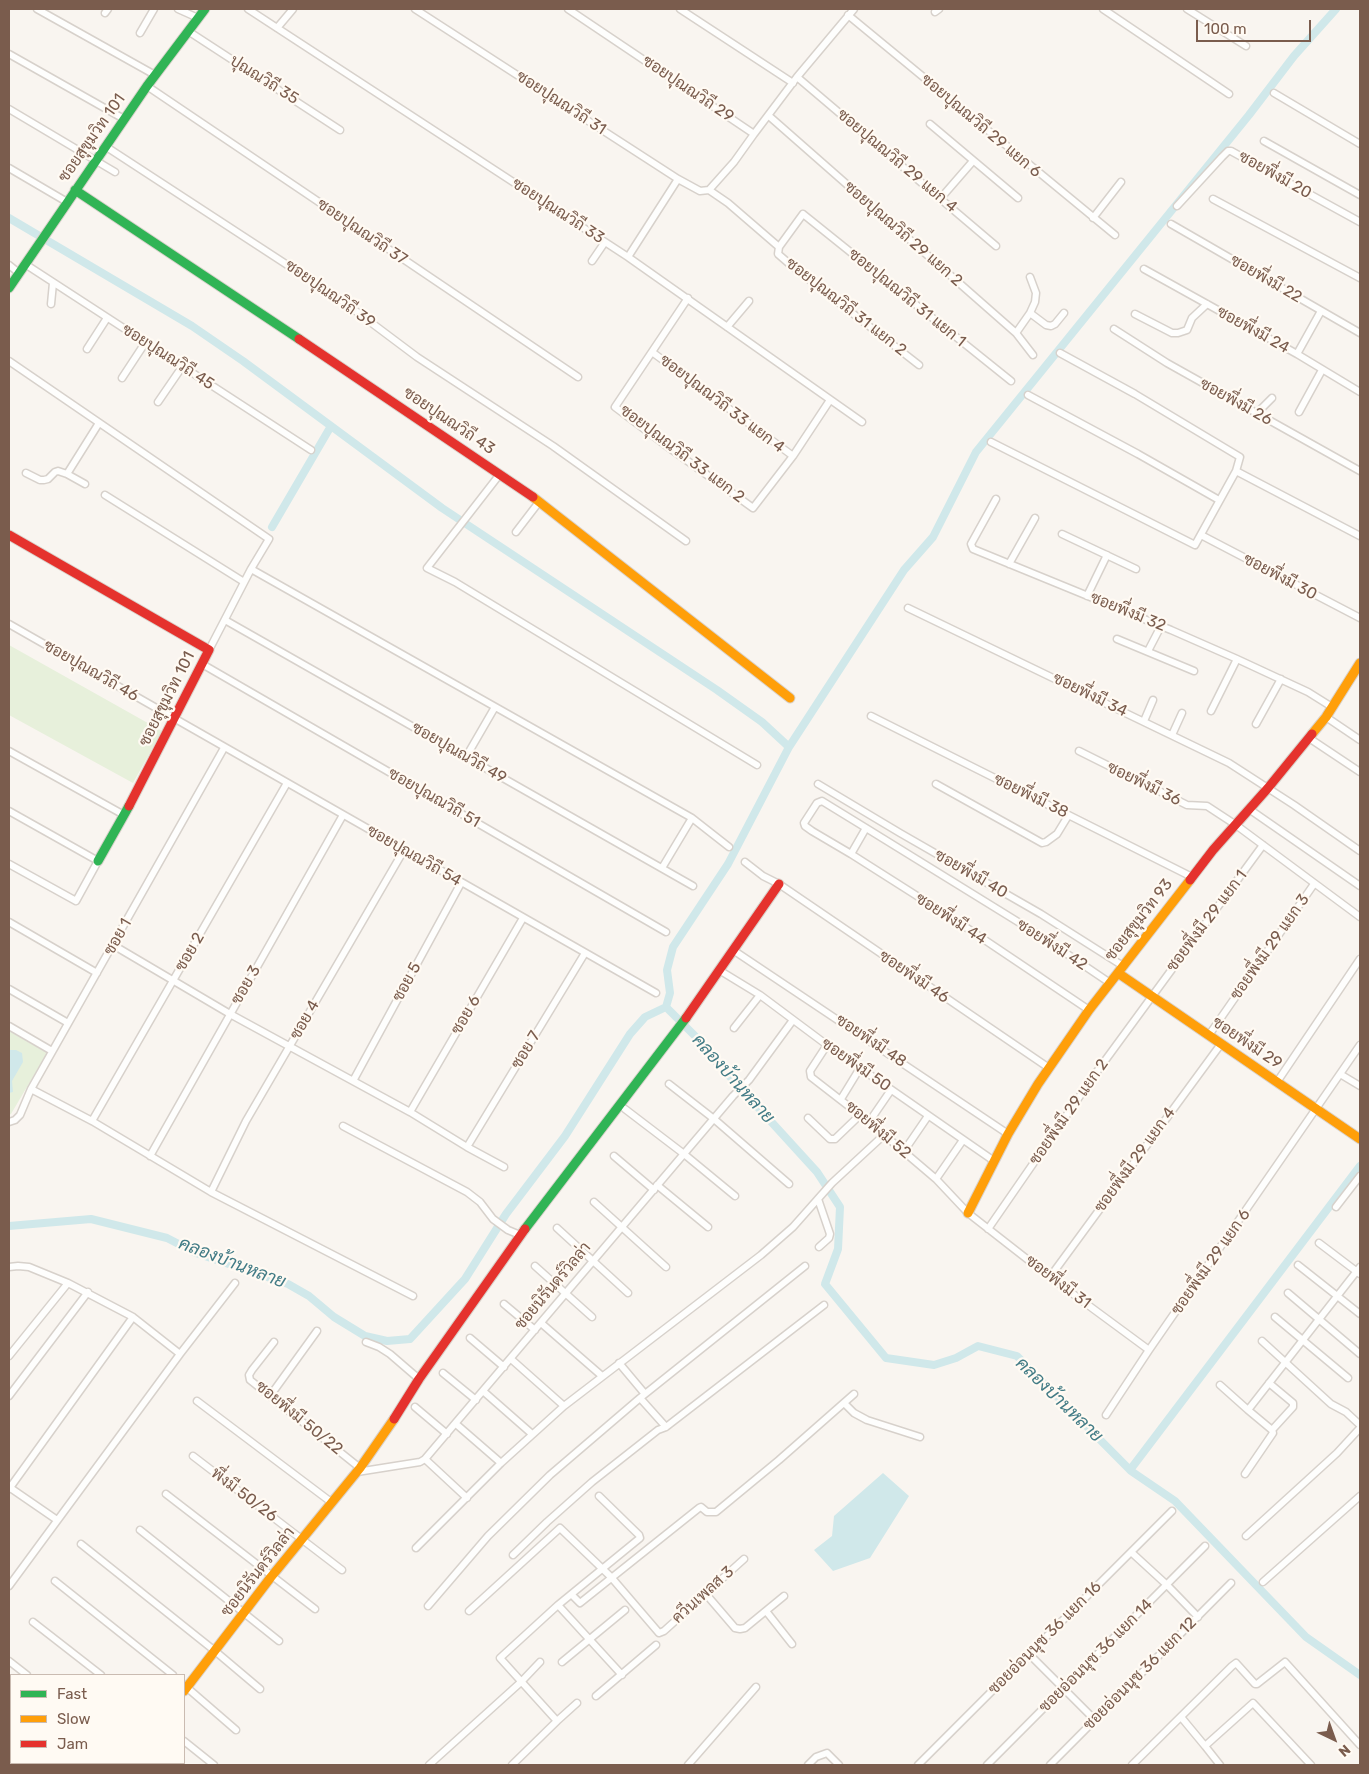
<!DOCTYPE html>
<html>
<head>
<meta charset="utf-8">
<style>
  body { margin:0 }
  #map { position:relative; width:1369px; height:1774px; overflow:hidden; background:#f9f5f0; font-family:Rubik,sans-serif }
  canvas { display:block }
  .frame { position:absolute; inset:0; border:10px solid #7a5c4d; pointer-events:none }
  .legend { position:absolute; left:10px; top:1674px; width:175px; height:90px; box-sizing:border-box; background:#fffaf3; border:1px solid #cabbb1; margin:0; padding:6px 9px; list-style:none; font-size:15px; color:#7a5c4d }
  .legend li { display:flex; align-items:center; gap:10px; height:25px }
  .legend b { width:25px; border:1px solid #cabbb1 }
  .north { position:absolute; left:1309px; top:1714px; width:50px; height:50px; -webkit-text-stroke:4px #fffaf3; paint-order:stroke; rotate:138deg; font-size:14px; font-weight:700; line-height:20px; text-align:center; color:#7a5c4d }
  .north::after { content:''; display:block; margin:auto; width:18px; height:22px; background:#7a5c4d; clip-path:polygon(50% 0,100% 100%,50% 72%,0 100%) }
  .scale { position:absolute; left:1196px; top:20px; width:115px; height:22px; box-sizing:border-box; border:2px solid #7a5c4d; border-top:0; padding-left:6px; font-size:15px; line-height:18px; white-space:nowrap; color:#7a5c4d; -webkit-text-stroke:4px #fffaf3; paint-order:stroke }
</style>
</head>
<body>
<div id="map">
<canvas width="1369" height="1774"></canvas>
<div class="frame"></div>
<ul class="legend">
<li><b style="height:6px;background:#30b455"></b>Fast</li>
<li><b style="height:6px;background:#ff9f0a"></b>Slow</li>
<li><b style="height:6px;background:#e5322d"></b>Jam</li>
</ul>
<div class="north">N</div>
<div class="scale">100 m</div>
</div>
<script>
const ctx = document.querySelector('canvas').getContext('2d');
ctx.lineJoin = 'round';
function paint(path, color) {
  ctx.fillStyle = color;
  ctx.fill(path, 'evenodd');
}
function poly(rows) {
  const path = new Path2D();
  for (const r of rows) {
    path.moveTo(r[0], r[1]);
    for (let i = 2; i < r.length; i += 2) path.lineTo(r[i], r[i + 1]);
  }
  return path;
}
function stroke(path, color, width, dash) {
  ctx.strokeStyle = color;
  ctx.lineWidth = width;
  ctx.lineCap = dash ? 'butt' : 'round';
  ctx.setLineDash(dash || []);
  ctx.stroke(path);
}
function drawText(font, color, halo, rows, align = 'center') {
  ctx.font = font + ' Rubik,Sarabun,sans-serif';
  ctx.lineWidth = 4.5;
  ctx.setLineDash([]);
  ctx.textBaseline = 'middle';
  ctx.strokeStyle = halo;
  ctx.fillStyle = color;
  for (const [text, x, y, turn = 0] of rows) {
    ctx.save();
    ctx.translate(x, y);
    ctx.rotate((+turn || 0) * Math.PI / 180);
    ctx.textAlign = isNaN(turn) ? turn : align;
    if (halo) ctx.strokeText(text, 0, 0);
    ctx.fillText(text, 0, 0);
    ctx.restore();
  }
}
paint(poly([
  [9,645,162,731,133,783,9,715],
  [9,1031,47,1053,11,1114,9,1115]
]), '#e7f0db');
paint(poly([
  [9,1050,16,1050,22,1053,23,1062,12,1081,13,1092,9,1093],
  [883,1473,909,1496,870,1558,833,1571,814,1550,832,1536,834,1516]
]), '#d0e8ea');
stroke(poly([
  [9,218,192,326,243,361,442,508,717,690,762,722,789,747],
  [272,527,331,426],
  [666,1007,670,993,667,970,673,947,728,864,789,747,904,570,933,537,976,452,1249,115,1294,56,1336,9],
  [9,1226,91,1219,167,1238,196,1253,288,1284,309,1296,334,1317,365,1336,387,1341,410,1339,465,1279,506,1214,565,1136,630,1034,645,1017,666,1007,707,1048,714,1059,817,1172,840,1207,838,1249,825,1284,886,1358,934,1365,956,1358,978,1346,1017,1356,1131,1471,1175,1501,1306,1637,1360,1675],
  [1130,1470,1360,1166]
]), '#d0e8ea', 8);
const street = poly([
  [37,9,155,75],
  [178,9,198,18],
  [248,9,628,257,862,422],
  [415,9,678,179,700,191,709,190,728,203,779,247,803,214,1011,381],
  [568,9,754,134,797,77,854,9],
  [680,9,793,83],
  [1103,9,1229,94],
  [1187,9,1246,46],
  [935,12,939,9],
  [105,13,108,9],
  [848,15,1115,235],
  [277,28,293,9],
  [188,31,340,130],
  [140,33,154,9],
  [9,54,124,119],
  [797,77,996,246],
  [147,86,578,377],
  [1274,93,1360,144],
  [9,109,115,172],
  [769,116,1016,333,1033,355],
  [930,124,1018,198],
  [1264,141,1360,195],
  [105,146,341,300,417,357,553,446,686,541],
  [9,168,67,202],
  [709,190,734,162,754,134],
  [940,199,973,161],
  [1213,199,1360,278],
  [1177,206,1222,157,1228,151,1231,151,1360,222],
  [1093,218,1121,182],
  [1171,224,1360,333],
  [779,247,778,254,793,267,919,365],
  [628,257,678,179],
  [592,261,605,242],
  [25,264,311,450],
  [9,265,19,273],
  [1144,269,1297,354,1360,392],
  [688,298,615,407,664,444,753,508,793,456,830,400],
  [51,304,53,283],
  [1030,313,1046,325,1051,326,1055,324,1064,313],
  [1135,314,1172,333,1178,333,1187,330,1192,318,1207,304],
  [727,327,749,301],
  [1114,329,1167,363,1360,471],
  [1016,333,1030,313,1035,302,1036,293,1030,277],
  [87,349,107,318],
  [652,352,793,456],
  [1297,354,1321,311],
  [9,361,269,539,251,569,209,650],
  [122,378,145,343],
  [1028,395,1138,454,1219,500],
  [158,402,182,367],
  [1299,412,1322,370],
  [1256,414,1272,398],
  [991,442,1195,545,1236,471,1240,457,1135,394,1060,353],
  [1236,471,1360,536],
  [26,473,40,480,44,480,48,479,55,472,58,471,67,474,85,484],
  [67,474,99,423],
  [500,474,427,568,455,582,757,765],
  [105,495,244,582],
  [996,499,971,544,973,549,1171,630,1237,659,1308,692,1332,707],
  [516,532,539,502],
  [1062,534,1136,569],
  [1201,535,1360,618],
  [1009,564,1035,518],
  [251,569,692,818,729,847],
  [1087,596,1107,555],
  [908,608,1229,763,1294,805,1360,851],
  [225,620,693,886],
  [9,624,656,993],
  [1117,639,1194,671],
  [1148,651,1161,626],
  [202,664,666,932],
  [1211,711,1237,659],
  [871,716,1192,877],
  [1326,717,1360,740],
  [1144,721,1153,700],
  [1256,724,1281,679],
  [1172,735,1182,713],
  [1309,738,1360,772],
  [9,751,124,815],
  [1079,751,1187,805,1207,806,1236,825,1360,917],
  [466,757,495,707],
  [818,784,900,833,1041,914,1123,966],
  [936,784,1042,843,1046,842,1057,834,1068,816],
  [1249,809,1360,886],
  [9,811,98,861,76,901,9,864],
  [866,828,822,801,817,803,804,823,805,826,812,831,851,854,958,922,1089,1010],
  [851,854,866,828,1036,933,1110,983],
  [745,862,763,876,779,884,1049,1068],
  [662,868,692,818],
  [9,922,97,973],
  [113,945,230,1014,410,1112,467,1147,504,1167],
  [733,950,1008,1134],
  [719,970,760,995,827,1045,994,1161],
  [9,989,68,1023],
  [9,1026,52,1051],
  [734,1028,760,995],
  [1209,1035,1314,884],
  [827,1045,810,1071,811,1077,869,1122,936,1179,968,1213,1050,1277,1149,1350],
  [1340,1074,1360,1086],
  [353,1081,461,883],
  [1277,1082,1360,959],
  [669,1084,714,1119,789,1184],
  [31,1089,92,1121,211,1192,413,1296],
  [841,1099,860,1068],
  [625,1109,684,1154,735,1196],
  [410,1112,523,918],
  [808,1118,830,1139,835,1139,860,1115],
  [92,1121,287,783],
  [9,1122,15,1120,20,1115,31,1089,224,748],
  [869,1122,891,1090],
  [343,1126,467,1192,480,1202,493,1219,508,1230,520,1235],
  [467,1147,585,953],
  [904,1151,928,1116],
  [150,1156,343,815],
  [614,1156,654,1190],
  [936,1179,963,1140],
  [657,1185,708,1227],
  [211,1192,246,1121,404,850],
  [818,1199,830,1234,829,1238,819,1247],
  [594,1202,666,1267],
  [1336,1207,1360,1176],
  [557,1228,628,1293],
  [988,1229,1093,1077,1263,845],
  [1319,1243,1360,1274],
  [1298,1265,1360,1314],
  [535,1266,592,1317],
  [9,1267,18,1266,29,1267,68,1283,133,1317,180,1354],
  [1050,1277,1221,1044],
  [1288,1293,1360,1354],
  [504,1304,535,1330],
  [1275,1317,1348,1378],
  [541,1323,602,1376],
  [470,1338,504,1367],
  [1262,1341,1331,1404,1346,1412,1360,1425],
  [274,1342,252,1370,249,1375,250,1380,360,1468],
  [366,1342,379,1347,390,1354,419,1379],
  [9,1356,68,1283],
  [511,1359,564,1406],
  [619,1363,645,1394],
  [443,1373,476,1400],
  [1269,1383,1293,1403,1293,1407,1272,1430],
  [1220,1385,1248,1410],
  [483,1391,532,1434],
  [9,1396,88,1292],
  [270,1396,317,1331],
  [640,1398,666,1427],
  [197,1401,331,1502],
  [844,1403,854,1413,867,1420,920,1437],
  [415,1407,447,1434],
  [1106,1415,1149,1350,1360,1045],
  [456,1424,501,1463],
  [193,1456,342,1570],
  [425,1459,467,1498],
  [357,1472,420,1462,425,1459,733,1096,749,1080,793,1020],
  [1245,1474,1273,1433,1272,1430,1248,1410,1360,1267],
  [9,1487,57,1520],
  [9,1489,133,1317],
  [166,1494,315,1609],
  [140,1530,279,1641],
  [1246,1536,1337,1453,1360,1428],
  [81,1544,215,1651,260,1689],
  [416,1548,501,1463,564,1406,761,1255,793,1227,832,1183,884,1135],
  [1131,1552,1167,1585,1198,1617],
  [513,1555,547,1522,592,1482,658,1430,666,1427,824,1305],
  [55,1581,173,1675],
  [1263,1582,1360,1496],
  [9,1586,180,1354,235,1283],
  [705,1593,735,1628,740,1629,745,1628,784,1596],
  [572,1595,580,1603,699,1508,701,1507,707,1512,716,1512,779,1460,854,1394],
  [558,1605,622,1675],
  [428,1606,488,1536,550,1475,640,1398,805,1266],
  [469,1611,560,1528,611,1577,659,1633,664,1631,744,1559],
  [766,1611,792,1644],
  [33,1622,101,1675],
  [1029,1654,1095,1720],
  [9,1661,27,1675],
  [562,1662,625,1610],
  [184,1685,236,1730],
  [596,1696,656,1645],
  [577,1703,557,1721,500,1658,558,1605,640,1538,639,1535,599,1496],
  [1181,1717,1205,1746],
  [9,1722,11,1724],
  [184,1741,214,1765],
  [60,1763,64,1765],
  [136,1763,139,1765],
  [429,1765,521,1682,540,1662],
  [512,1765,557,1721],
  [688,1765,756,1687],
  [808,1765,816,1757,827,1753,839,1765],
  [918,1765,1172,1511],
  [987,1765,1205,1546],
  [1050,1765,1231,1583],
  [1132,1765,1232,1666,1236,1663,1255,1684,1257,1684,1285,1662,1360,1745],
  [1220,1765,1205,1746,1253,1703,1311,1765]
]);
const fast = poly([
  [75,190,299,339],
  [9,288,147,86,205,9],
  [98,861,129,806],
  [525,1229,686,1018]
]);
const slow = poly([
  [533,497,790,698],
  [1312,734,1326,717,1360,663],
  [1118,973,1360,1139],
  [968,1213,1008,1134,1038,1084,1089,1010,1190,880],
  [184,1691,271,1577,360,1468,394,1419]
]);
const jam = poly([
  [299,339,533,497],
  [9,535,209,650,129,806],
  [1190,880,1213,850,1268,788,1312,734],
  [686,1018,779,884],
  [394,1419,419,1379,525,1229]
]);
stroke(street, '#d7d1cb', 9);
stroke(fast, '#d9d2cb', 11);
stroke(slow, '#d9d2cb', 11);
stroke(jam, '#d9d2cb', 11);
stroke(street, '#fefefd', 6);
stroke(fast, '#30b455', 9);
stroke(slow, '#ff9f0a', 9);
stroke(jam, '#e5322d', 9);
drawText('16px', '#7a5c4d', '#fffaf3', [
  ["ปุณณวิถี 35",264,80,32],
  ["ซอยปุณณวิถี 29",688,89,34],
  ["ซอยปุณณวิถี 31",561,103,33],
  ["ซอยปุณณวิถี 29 แยก 6",981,126,40],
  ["ซอยสุขุมวิท 101",92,138,-55],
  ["ซอยปุณณวิถี 29 แยก 4",897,161,40],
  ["ซอยพึ่งมี 20",1275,175,29],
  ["ซอยปุณณวิถี 33",558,211,33],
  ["ซอยปุณณวิถี 37",362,232,34],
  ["ซอยปุณณวิถี 29 แยก 2",903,234,41],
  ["ซอยพึ่งมี 22",1266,279,30],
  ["ซอยปุณณวิถี 39",330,294,35],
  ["ซอยปุณณวิถี 31 แยก 1",907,298,39],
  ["ซอยปุณณวิถี 31 แยก 2",846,307,38],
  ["ซอยพึ่งมี 24",1253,330,29],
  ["ซอยปุณณวิถี 45",168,357,33],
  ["ซอยพึ่งมี 26",1236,402,29],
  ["ซอยปุณณวิถี 33 แยก 4",722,404,37],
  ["ซอยปุณณวิถี 43",449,421,34],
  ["ซอยปุณณวิถี 33 แยก 2",682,454,37],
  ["ซอยพึ่งมี 30",1280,577,28],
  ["ซอยพึ่งมี 32",1128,612,22],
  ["ซอยปุณณวิถี 46",91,671,30],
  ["ซอยพึ่งมี 34",1090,695,26],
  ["ซอยสุขุมวิท 101",167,699,-63],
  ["ซอยปุณณวิถี 49",459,753,30],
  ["ซอยพึ่งมี 36",1144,784,26],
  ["ซอยพึ่งมี 38",1031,796,26],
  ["ซอยปุณณวิถี 51",434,798,30],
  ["ซอยปุณณวิถี 54",414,856,30],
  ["ซอยพึ่งมี 40",971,874,30],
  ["ซอยพึ่งมี 44",951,919,33],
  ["ซอยสุขุมวิท 93",1139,920,-52],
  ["ซอยพึ่งมี 29 แยก 1",1207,921,-53],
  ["ซอย 1",118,937,-60],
  ["ซอยพึ่งมี 42",1052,945,33],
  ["ซอยพึ่งมี 29 แยก 3",1270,947,-55],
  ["ซอย 2",190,952,-60],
  ["ซอยพึ่งมี 46",914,977,34],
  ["ซอย 5",407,982,-61],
  ["ซอย 3",246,985,-60],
  ["ซอย 6",466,1015,-60],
  ["ซอย 4",305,1020,-60],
  ["ซอยพึ่งมี 48",871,1041,34],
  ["ซอยพึ่งมี 29",1247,1043,34],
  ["ซอย 7",526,1050,-59],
  ["ซอยพึ่งมี 50",856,1065,35],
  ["ซอยพึ่งมี 29 แยก 2",1069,1112,-55],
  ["ซอยพึ่งมี 52",878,1130,40],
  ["ซอยพึ่งมี 29 แยก 4",1135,1160,-54],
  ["ซอยพึ่งมี 29 แยก 6",1211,1262,-55],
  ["ซอยพึ่งมี 31",1058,1282,37],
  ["ซอยนิรันดร์วิลล่า",553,1286,-50],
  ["ซอยพึ่งมี 50/22",299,1418,39],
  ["พึ่งมี 50/26",244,1495,37],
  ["ซอยนิรันดร์วิลล่า",258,1572,-52],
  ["ควีนเพลส 3",703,1595,-42],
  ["ซอยอ่อนนุช 36 แยก 16",1045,1638,-45],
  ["ซอยอ่อนนุช 36 แยก 14",1096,1656,-45],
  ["ซอยอ่อนนุช 36 แยก 12",1140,1674,-45]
]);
drawText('italic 18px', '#437c86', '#fffaf3', [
  ["คลองบ้านหลาย",733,1079,48],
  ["คลองบ้านหลาย",232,1263,21],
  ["คลองบ้านหลาย",1059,1400,44]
]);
</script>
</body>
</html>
